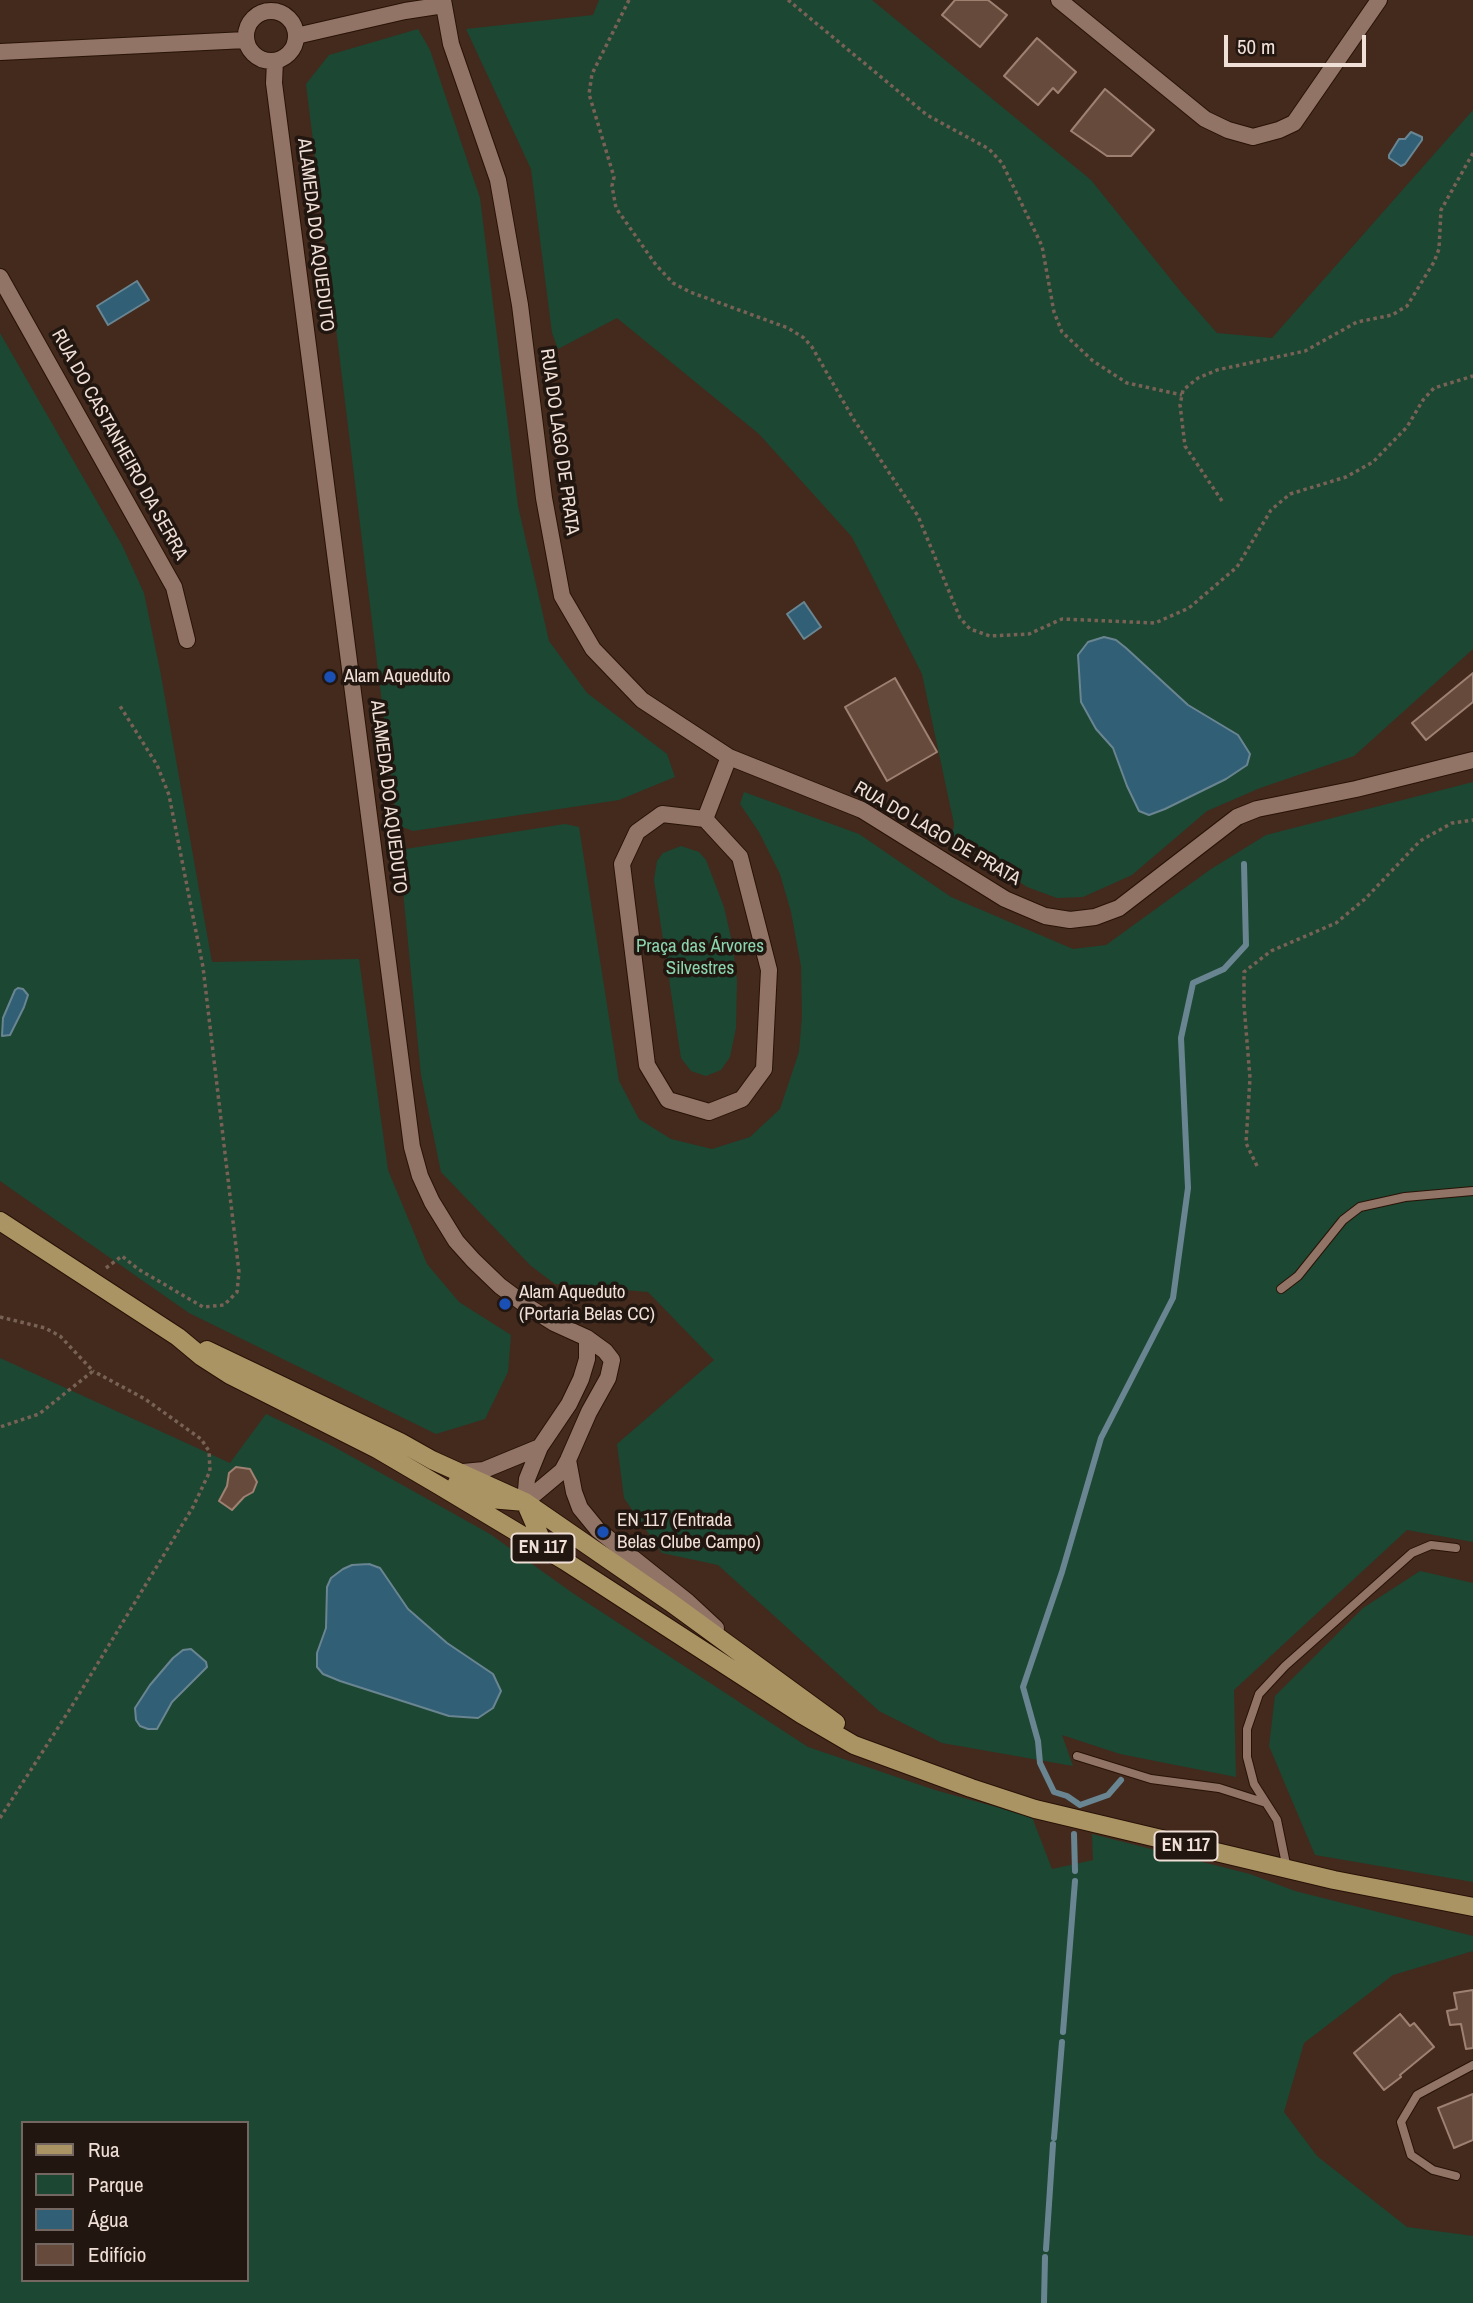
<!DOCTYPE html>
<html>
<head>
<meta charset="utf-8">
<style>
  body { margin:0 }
  #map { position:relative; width:1473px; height:2303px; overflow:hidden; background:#432a1d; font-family:"Archivo Narrow",sans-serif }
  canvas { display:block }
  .legend { position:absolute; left:21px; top:2121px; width:228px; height:161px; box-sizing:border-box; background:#211610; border:2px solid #746660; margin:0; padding:9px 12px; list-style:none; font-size:21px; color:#f0dfd7 }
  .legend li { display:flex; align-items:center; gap:14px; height:35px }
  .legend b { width:35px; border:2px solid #746660 }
  .scale { position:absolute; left:1224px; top:35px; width:142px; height:32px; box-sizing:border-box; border:4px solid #f0dfd7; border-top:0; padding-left:9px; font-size:21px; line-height:24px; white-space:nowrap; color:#f0dfd7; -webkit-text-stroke:5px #211610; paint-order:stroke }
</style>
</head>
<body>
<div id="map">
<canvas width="1473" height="2303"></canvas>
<ul class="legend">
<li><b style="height:9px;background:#ab9464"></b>Rua</li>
<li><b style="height:19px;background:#1c4733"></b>Parque</li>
<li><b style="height:19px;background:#315f75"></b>Água</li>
<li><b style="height:19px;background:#664b3d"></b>Edifício</li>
</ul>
<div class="scale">50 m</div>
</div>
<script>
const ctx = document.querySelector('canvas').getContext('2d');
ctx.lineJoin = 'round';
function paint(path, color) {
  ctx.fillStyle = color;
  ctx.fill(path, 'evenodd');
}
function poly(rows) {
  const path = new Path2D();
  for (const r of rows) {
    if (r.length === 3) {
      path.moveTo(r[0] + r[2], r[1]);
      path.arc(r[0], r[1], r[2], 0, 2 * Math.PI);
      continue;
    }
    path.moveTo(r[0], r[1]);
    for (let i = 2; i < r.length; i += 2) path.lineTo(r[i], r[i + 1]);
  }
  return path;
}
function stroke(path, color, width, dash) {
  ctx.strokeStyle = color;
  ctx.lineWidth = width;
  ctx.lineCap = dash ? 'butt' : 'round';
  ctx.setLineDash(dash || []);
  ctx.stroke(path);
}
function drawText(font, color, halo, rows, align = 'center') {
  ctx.font = font + ' "Archivo Narrow",sans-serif';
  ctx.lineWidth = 7;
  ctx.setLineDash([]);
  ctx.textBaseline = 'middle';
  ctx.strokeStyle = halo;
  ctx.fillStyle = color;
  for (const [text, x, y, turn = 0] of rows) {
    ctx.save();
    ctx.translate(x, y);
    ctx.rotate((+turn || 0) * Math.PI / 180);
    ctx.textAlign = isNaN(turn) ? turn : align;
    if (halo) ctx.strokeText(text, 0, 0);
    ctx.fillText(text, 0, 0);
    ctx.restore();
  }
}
paint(poly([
  [599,0,872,0,1091,180,1181,292,1217,333,1272,338,1473,110,1473,649,1354,756,1260,788,1207,811,1132,875,1083,897,1057,898,1027,887,952,836,954,824,922,674,852,537,759,434,617,318,558,349,552,333,531,169,466,29,593,15],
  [418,29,430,50,480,198,518,506,549,641,587,693,667,754,675,777,619,800,413,831,397,825,306,84,329,55],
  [0,333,122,545,144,593,160,670,212,962,359,959,388,1170,427,1264,459,1302,511,1335,508,1372,485,1419,436,1434,189,1313,0,1181],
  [1473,782,1473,1542,1407,1530,1234,1690,1236,1777,1120,1754,1062,1735,1073,1766,942,1743,879,1711,718,1565,662,1553,624,1498,617,1444,714,1360,648,1292,555,1284,531,1266,441,1172,421,1075,399,850,565,824,579,827,619,1081,639,1119,671,1139,712,1149,750,1137,780,1109,799,1052,802,1016,801,966,791,912,780,874,759,832,740,804,744,792,859,834,951,897,1073,949,1106,945,1211,869,1266,835],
  [681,846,699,852,706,860,724,907,732,942,737,980,736,1028,730,1057,721,1070,706,1076,691,1071,681,1058,654,880,657,861,663,853],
  [0,1358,230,1463,266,1414,329,1444,490,1534,574,1594,808,1747,935,1790,1032,1817,1052,1869,1093,1860,1092,1834,1250,1874,1295,1891,1473,1936,1473,1951,1393,1975,1304,2043,1284,2112,1317,2156,1407,2227,1473,2236,1473,2303,0,2303],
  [23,2123,247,2123,247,2280,23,2280],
  [1420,1571,1473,1583,1473,1882,1315,1855,1269,1746,1275,1696,1363,1608]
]), '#1c4733');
const water = poly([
  [1411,132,1422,137,1422,140,1405,164,1401,166,1389,158,1389,155,1399,139,1405,139,1411,132],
  [137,281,149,300,108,325,97,306,137,281],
  [804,602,821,627,804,639,787,614,804,602],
  [1104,637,1116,640,1126,648,1188,705,1238,735,1250,754,1247,765,1226,779,1165,809,1149,815,1139,811,1127,786,1113,748,1096,729,1081,702,1078,655,1088,642,1104,637],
  [18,988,23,989,28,995,24,1007,10,1035,2,1036,3,1018,15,990,18,988],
  [369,1564,380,1568,408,1609,447,1643,493,1674,501,1691,493,1708,478,1718,449,1716,340,1681,323,1674,317,1667,317,1653,326,1628,327,1587,331,1578,343,1569,352,1565,369,1564],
  [191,1649,206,1662,207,1667,172,1702,157,1729,148,1729,140,1726,136,1720,135,1708,150,1685,173,1658,183,1650,191,1649]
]);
paint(water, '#315f75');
stroke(water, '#6a8592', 2);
stroke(poly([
  [1121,1780,1108,1795,1080,1805,1067,1796,1054,1792,1040,1763,1038,1741,1023,1687,1062,1572,1101,1438,1173,1298,1188,1188,1181,1038,1193,983,1224,969,1246,945,1244,864],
  [1074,1834,1075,1871],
  [1063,2032,1075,1881],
  [1054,2138,1062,2042],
  [1046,2249,1053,2144],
  [1044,2303,1045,2257]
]), '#6a8592', 6);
const building = poly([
  [955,0,988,0,1007,15,980,47,942,15,955,0],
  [1037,38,1076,72,1058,93,1053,88,1038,105,1004,76,1037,38],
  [1105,89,1154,130,1131,156,1107,156,1071,131,1105,89],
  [1473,673,1473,702,1426,740,1412,723,1473,673],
  [895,678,937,752,887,781,845,707,895,678],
  [236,1467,250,1469,257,1482,253,1492,244,1497,232,1510,219,1501,227,1486,229,1473,236,1467],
  [1473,1990,1473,2048,1466,2049,1461,2024,1450,2025,1447,2011,1457,2009,1454,1993,1473,1990],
  [1400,2014,1410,2026,1414,2023,1434,2047,1400,2075,1401,2077,1384,2090,1354,2053,1400,2014],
  [1473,2094,1473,2140,1454,2148,1438,2108,1473,2094]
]);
paint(building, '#664b3d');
stroke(building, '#9f8172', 2);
const service = poly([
  [1281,1289,1298,1276,1343,1220,1360,1207,1405,1197,1473,1191],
  [1077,1756,1151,1779,1219,1788,1266,1803],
  [1287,1869,1277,1820,1254,1784,1247,1757,1247,1729,1259,1694,1285,1666,1412,1553,1431,1545,1456,1548],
  [1456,2176,1433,2170,1411,2155,1401,2122,1417,2095,1473,2065]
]);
const minor = poly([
  [443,0,451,44,498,180,520,305,544,498,562,596,593,649,642,700,729,757,862,810,1005,899,1045,916,1070,920,1095,917,1119,908,1237,817,1257,809,1356,789,1473,760],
  [1059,0,1205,119,1228,130,1253,137,1279,130,1294,123,1379,0],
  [271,36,25],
  [296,36,405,11,444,5],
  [0,52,246,40],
  [275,61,274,83,412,1147,420,1176,432,1202,456,1241,473,1260,500,1286,527,1306,554,1323,587,1338,605,1351,612,1360,608,1378,589,1412,568,1460,562,1471,525,1502],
  [0,277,174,587,187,640],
  [705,819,740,857,769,970,764,1069,742,1099,709,1112,668,1100,647,1065,622,864,637,832,662,814,705,819,729,757],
  [568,1460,574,1492,580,1508,598,1530,688,1602,716,1628],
  [463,1472,484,1470,540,1447],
  [525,1502,527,1479,540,1447,569,1404,581,1379,587,1359,587,1338]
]);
const primary = poly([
  [0,1221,178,1337,202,1357,230,1375,377,1449,440,1486,565,1561,801,1714,854,1745,971,1788,1035,1809,1334,1880,1473,1907],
  [207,1350,400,1442,432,1460,525,1502,670,1602,836,1723],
  [457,1483,490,1499,525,1502,546,1550]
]);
stroke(service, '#281206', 10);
stroke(minor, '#281206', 18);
stroke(primary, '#281206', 20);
stroke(poly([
  [629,0,592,74,589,94,614,177,612,186,616,208,656,265,673,283,690,292,788,328,804,338,812,347,854,420,918,516,960,618,970,629,990,636,1029,634,1062,619,1155,623,1189,608,1237,567,1271,510,1290,494,1346,477,1373,462,1407,427,1423,400,1434,388,1473,376],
  [788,0,927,115,989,149,1002,163,1042,246,1054,312,1062,332,1093,361,1127,383,1182,395],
  [1222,501,1185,446,1180,405,1183,390,1198,378,1217,370,1305,351,1357,322,1392,315,1407,306,1434,262,1439,249,1441,210,1473,153],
  [1257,1166,1246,1143,1250,1078,1244,1005,1244,972,1271,951,1336,923,1365,899,1420,841,1452,823,1473,820],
  [106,1268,122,1256,138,1269,203,1307,224,1305,237,1292,239,1272,203,967,169,795,157,765,120,706],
  [0,1317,45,1328,60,1336,93,1371,39,1414,0,1427],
  [0,1818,70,1709,193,1507,210,1471,209,1451,201,1439,145,1399,93,1371]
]), '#786155', 3.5, [3.5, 3.5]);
stroke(service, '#917465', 8);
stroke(minor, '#917465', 16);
stroke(primary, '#ab9464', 18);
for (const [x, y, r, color] of [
  [330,677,7,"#1a4fb4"],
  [505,1304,7,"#1a4fb4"],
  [603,1532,7,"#1a4fb4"]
]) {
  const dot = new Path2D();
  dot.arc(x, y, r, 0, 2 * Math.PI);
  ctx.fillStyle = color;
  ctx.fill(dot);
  stroke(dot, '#211610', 2.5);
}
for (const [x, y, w] of [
  [543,1548,63],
  [1186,1846,63]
]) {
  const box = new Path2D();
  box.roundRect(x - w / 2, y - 14.5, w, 29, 5);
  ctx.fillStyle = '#211610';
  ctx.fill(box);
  stroke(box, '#f0dfd7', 2);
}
drawText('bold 18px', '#f0dfd7', null, [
  ["EN 117",543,1548],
  ["EN 117",1186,1846]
]);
drawText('19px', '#f0dfd7', '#211610', [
  ["ALAMEDA DO AQUEDUTO",315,235,83],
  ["RUA DO LAGO DE PRATA",559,442,82],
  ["RUA DO CASTANHEIRO DA SERRA",119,445,61],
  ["ALAMEDA DO AQUEDUTO",388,797,83],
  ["RUA DO LAGO DE PRATA",937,834,30]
]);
drawText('19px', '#f0dfd7', '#211610', [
  ["Alam Aqueduto",344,677],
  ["Alam Aqueduto",519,1293],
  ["(Portaria Belas CC)",519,1315],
  ["EN 117 (Entrada",617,1521],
  ["Belas Clube Campo)",617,1543]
], 'left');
drawText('19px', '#8ad4ae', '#211610', [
  ["Praça das Árvores",700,947],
  ["Silvestres",700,969]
]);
</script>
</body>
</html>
